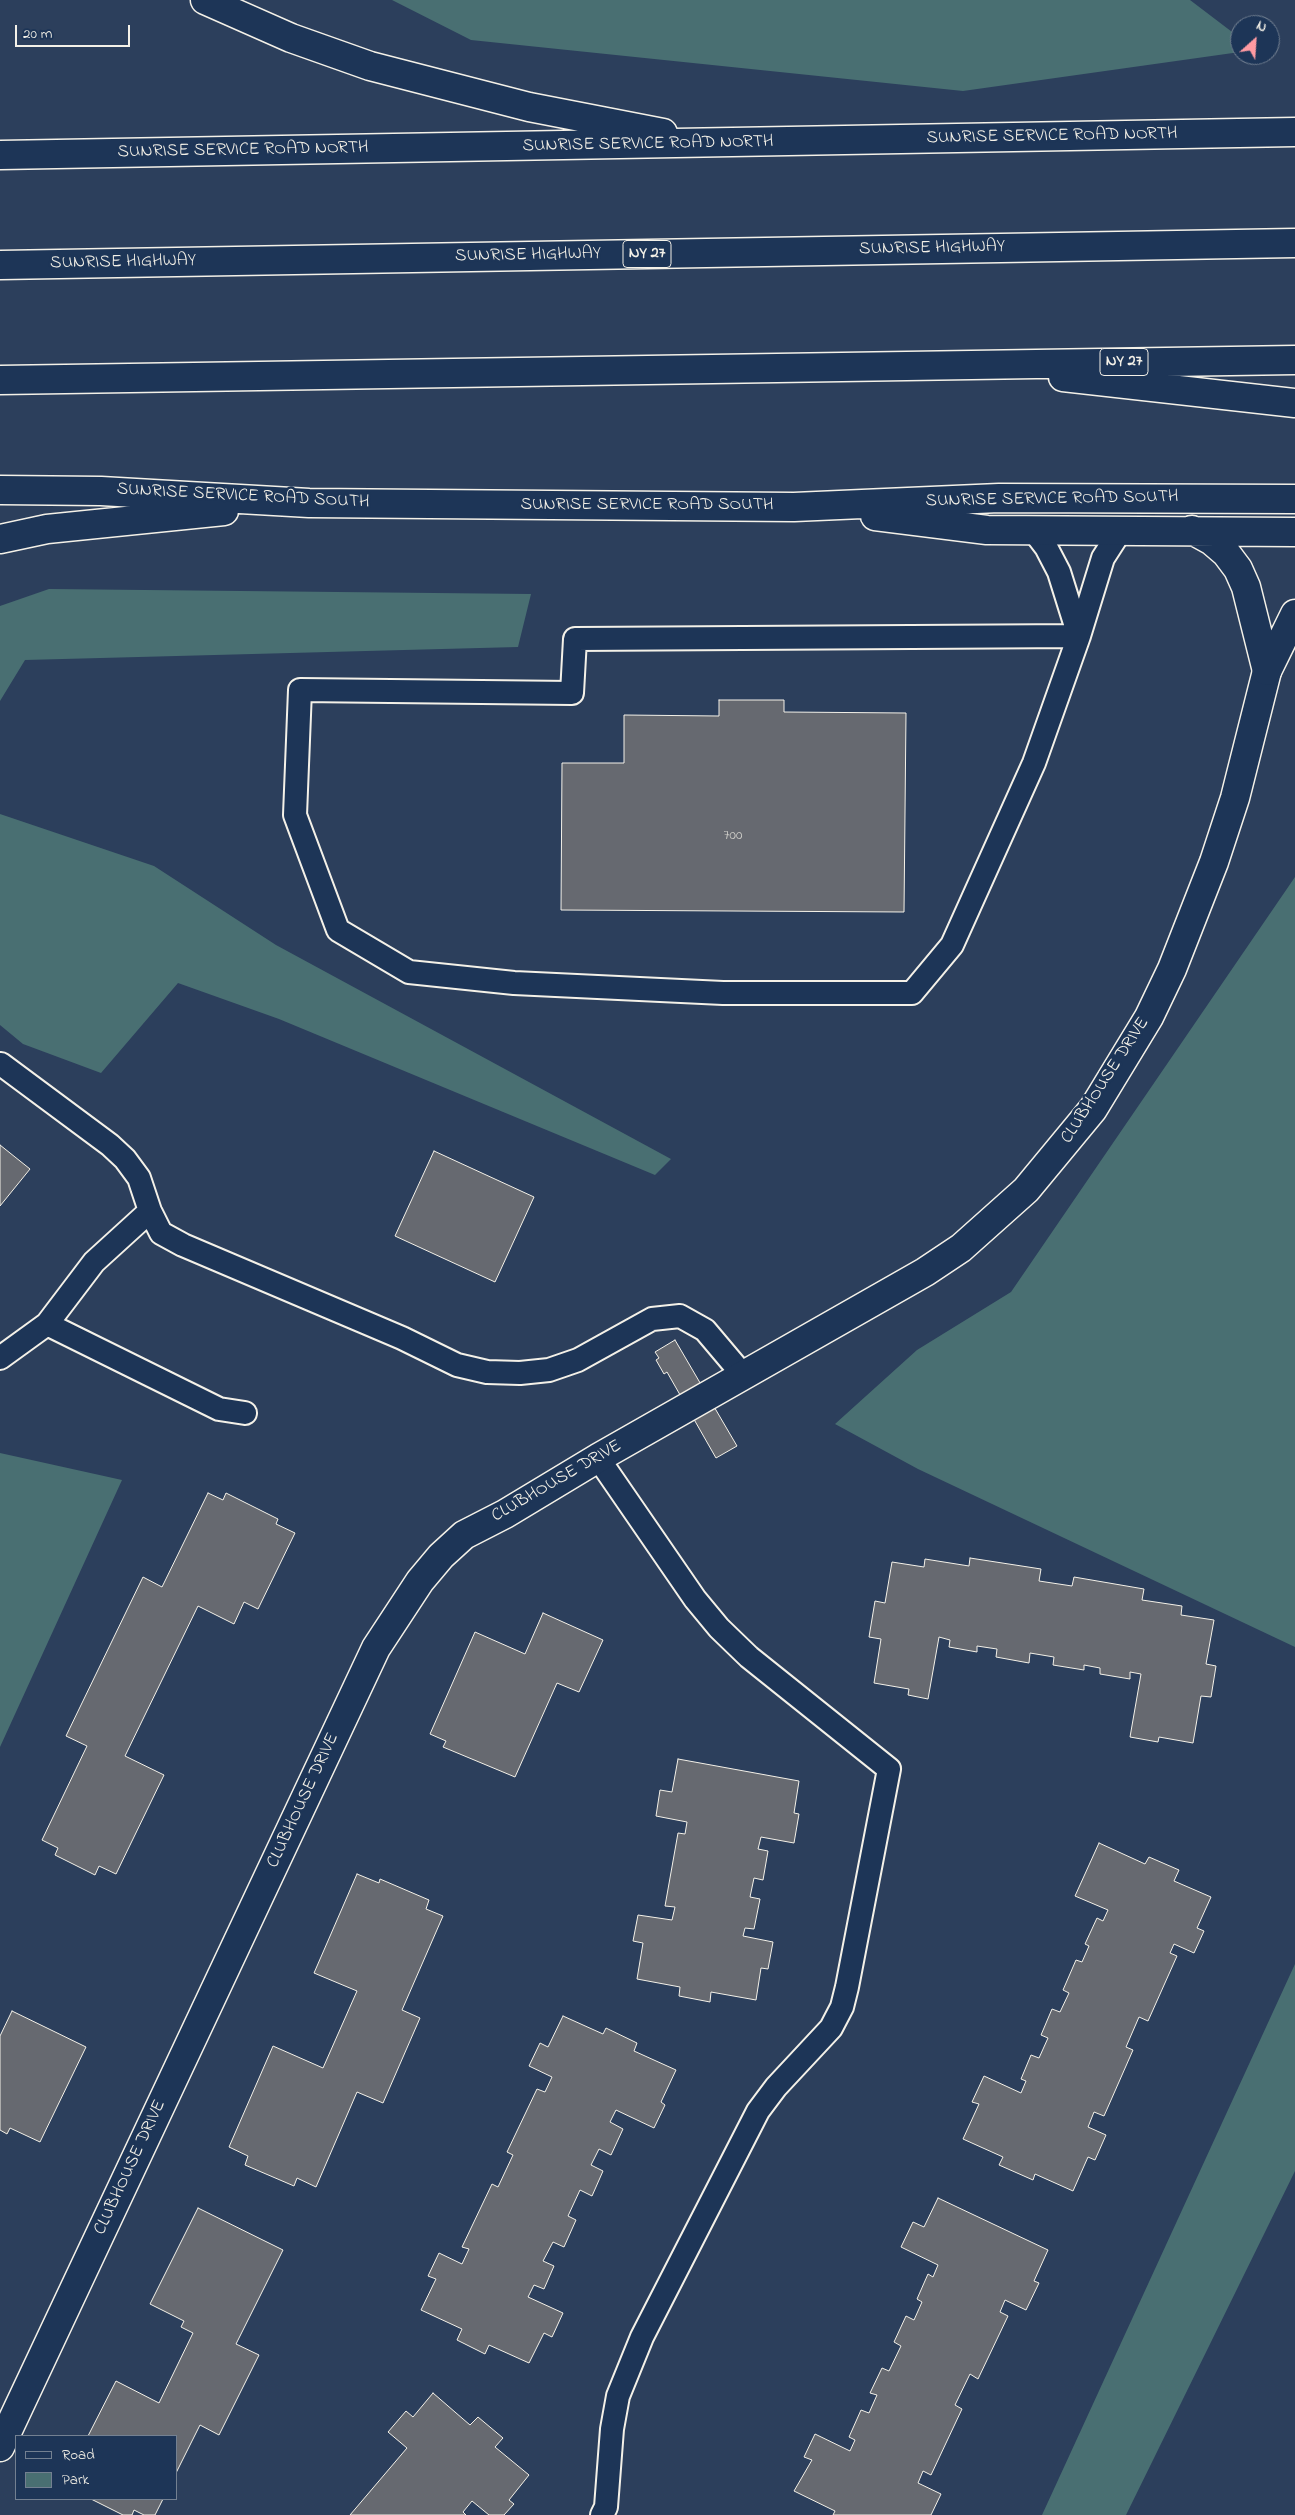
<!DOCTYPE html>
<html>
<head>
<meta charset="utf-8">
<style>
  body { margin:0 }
  #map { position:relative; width:1295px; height:2515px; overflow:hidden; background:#2c3f5c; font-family:"Indie Flower",sans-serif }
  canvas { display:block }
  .legend { position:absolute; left:15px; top:2435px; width:162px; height:65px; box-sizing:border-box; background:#1d3557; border:1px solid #738091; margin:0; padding:6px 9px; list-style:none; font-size:15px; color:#f4f1e8 }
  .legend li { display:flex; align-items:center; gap:10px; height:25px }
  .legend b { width:25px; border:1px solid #738091 }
  .north { position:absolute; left:1230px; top:15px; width:50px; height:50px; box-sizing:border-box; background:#1d3557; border:1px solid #738091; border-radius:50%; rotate:26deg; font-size:14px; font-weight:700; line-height:20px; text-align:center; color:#f4f1e8 }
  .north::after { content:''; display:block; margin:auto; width:18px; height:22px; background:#ff9aa2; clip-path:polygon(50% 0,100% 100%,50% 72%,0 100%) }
  .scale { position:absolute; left:15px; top:25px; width:115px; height:22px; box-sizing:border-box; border:2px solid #f4f1e8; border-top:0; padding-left:6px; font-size:15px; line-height:18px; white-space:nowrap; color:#f4f1e8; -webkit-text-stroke:4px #1d3557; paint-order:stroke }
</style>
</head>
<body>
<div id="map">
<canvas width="1295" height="2515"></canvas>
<ul class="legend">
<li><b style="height:6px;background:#1d3557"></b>Road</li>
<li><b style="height:14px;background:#496f72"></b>Park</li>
</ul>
<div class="north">N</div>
<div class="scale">20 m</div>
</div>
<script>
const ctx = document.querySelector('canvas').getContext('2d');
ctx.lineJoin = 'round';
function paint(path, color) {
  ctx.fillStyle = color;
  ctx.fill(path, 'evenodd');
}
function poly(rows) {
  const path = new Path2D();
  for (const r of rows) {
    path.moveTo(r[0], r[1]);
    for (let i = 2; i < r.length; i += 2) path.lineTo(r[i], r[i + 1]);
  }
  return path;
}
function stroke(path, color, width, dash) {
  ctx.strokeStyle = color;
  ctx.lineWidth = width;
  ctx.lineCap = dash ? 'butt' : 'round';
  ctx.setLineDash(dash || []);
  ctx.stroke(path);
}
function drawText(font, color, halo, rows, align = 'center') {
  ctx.font = font + ' "Indie Flower",sans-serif';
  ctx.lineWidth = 5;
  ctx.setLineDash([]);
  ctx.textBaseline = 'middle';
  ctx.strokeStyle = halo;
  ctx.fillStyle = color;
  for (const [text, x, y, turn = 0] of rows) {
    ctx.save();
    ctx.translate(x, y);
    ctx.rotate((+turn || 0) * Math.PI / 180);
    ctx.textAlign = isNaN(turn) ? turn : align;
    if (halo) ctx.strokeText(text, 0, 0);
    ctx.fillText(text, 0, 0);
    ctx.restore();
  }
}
paint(poly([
  [392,0,1190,0,1240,38,1240,52,963,91,471,40],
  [49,589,531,594,518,647,25,660,0,701,0,606],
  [0,814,154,866,276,945,671,1159,655,1175,279,1019,178,983,101,1073,23,1044,0,1025],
  [1295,877,1295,1647,918,1469,835,1424,917,1350,1011,1292],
  [0,1453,122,1480,0,1747],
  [1295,1964,1295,2171,1126,2515,1042,2515]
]), '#496f72');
const building = poly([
  [719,700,784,700,784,712,906,713,904,912,561,910,562,763,624,763,624,715,719,716,719,700],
  [0,1145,30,1169,0,1206,0,1145],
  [434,1151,534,1197,495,1282,395,1236,434,1151],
  [675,1340,737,1446,716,1458,667,1372,664,1374,656,1360,659,1358,655,1352,675,1340],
  [208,1493,223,1500,226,1493,278,1519,276,1524,295,1533,258,1609,244,1602,234,1624,198,1606,125,1756,164,1775,116,1874,99,1866,95,1875,55,1855,58,1848,42,1840,87,1746,66,1736,143,1577,162,1587,208,1493],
  [970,1558,1041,1569,1039,1581,1072,1586,1074,1577,1144,1589,1142,1600,1182,1606,1181,1615,1214,1620,1206,1664,1216,1666,1211,1697,1201,1696,1193,1743,1159,1737,1158,1742,1130,1737,1141,1674,1130,1672,1130,1679,1100,1674,1100,1668,1084,1665,1084,1670,1053,1665,1054,1657,1030,1653,1029,1663,996,1657,997,1649,977,1646,977,1652,949,1647,950,1640,939,1637,928,1699,908,1695,909,1689,874,1683,881,1639,869,1637,875,1601,885,1603,892,1562,924,1567,925,1559,969,1566,970,1558],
  [543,1613,603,1640,579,1692,557,1683,515,1777,443,1747,446,1741,430,1734,475,1632,525,1654,543,1613],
  [678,1759,799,1781,794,1813,799,1814,794,1843,761,1837,758,1849,768,1851,763,1880,754,1878,750,1897,760,1899,754,1929,745,1928,743,1936,773,1942,768,1969,761,1968,756,2000,711,1992,710,2002,679,1996,680,1987,637,1979,643,1943,633,1941,638,1915,672,1920,675,1907,665,1906,678,1833,685,1834,687,1822,656,1816,660,1790,672,1792,678,1759],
  [1099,1843,1145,1864,1149,1857,1179,1870,1174,1881,1211,1897,1197,1928,1204,1931,1194,1953,1174,1944,1170,1953,1177,1956,1148,2021,1139,2017,1126,2047,1133,2050,1104,2116,1094,2112,1088,2127,1106,2135,1095,2160,1088,2157,1073,2191,1035,2174,1033,2180,999,2165,1003,2157,963,2139,979,2104,972,2102,984,2076,1021,2093,1026,2081,1021,2079,1031,2055,1039,2058,1048,2038,1041,2035,1052,2009,1060,2012,1069,1993,1063,1990,1076,1960,1082,1962,1089,1946,1085,1944,1097,1918,1103,1921,1108,1910,1075,1896,1099,1843],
  [357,1874,379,1883,380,1879,429,1900,426,1909,443,1916,402,2010,420,2018,383,2103,357,2092,316,2187,297,2178,294,2186,245,2165,248,2156,229,2147,273,2046,323,2068,357,1991,314,1973,357,1874],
  [12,2011,86,2047,40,2142,10,2128,7,2134,0,2130,0,2036,12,2011],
  [563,2016,603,2034,606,2028,637,2043,634,2051,676,2070,661,2102,665,2105,654,2128,616,2110,610,2122,623,2129,611,2155,599,2149,591,2165,603,2171,592,2196,580,2190,568,2216,576,2220,564,2247,553,2242,543,2261,554,2266,544,2289,534,2285,528,2297,563,2313,552,2337,544,2333,529,2363,489,2345,485,2354,457,2340,462,2329,421,2310,436,2279,428,2276,439,2253,462,2264,469,2249,462,2247,492,2184,498,2187,513,2155,507,2152,537,2089,545,2092,552,2077,529,2066,540,2043,548,2047,563,2016],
  [938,2198,1048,2250,1034,2281,1039,2283,1026,2310,1005,2300,1000,2312,1008,2316,978,2379,970,2374,955,2405,962,2409,931,2475,923,2471,918,2483,941,2494,931,2515,833,2515,835,2511,794,2491,812,2460,804,2457,815,2434,850,2451,855,2440,849,2437,861,2410,869,2413,877,2395,870,2393,882,2368,889,2371,901,2346,894,2342,906,2316,914,2320,922,2302,917,2299,928,2274,933,2277,938,2265,901,2247,913,2222,924,2227,938,2198],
  [198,2208,283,2250,236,2344,259,2355,219,2435,200,2425,176,2473,176,2436,88,2436,116,2381,159,2403,193,2333,181,2327,184,2321,150,2304,198,2208],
  [433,2393,470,2425,478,2417,503,2438,495,2447,529,2475,509,2500,514,2504,504,2515,489,2515,472,2501,463,2512,466,2515,350,2515,407,2448,388,2432,406,2411,413,2417,433,2393],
  [91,2499,163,2499,155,2515,144,2515,134,2510,132,2515,123,2515,91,2499]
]);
paint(building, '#666970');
stroke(building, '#f4f1e8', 1);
const lane = poly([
  [1033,530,1046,547,1059,572,1079,636,1103,558,1121,530],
  [1079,636,1034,763,952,945,912,993,723,993,514,983,409,972,338,930,295,815,300,690,572,693,575,639,1079,636],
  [1,1064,110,1145,125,1159,139,1178,150,1211,161,1233,183,1245,402,1338,457,1365,487,1372,520,1373,549,1370,578,1360,652,1319,680,1316,705,1330,743,1375],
  [47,1324,219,1409,245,1413],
  [0,1358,47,1324,94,1262,150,1211],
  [598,1458,695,1599,719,1628,749,1657,889,1769,847,1987,842,2007,831,2028,776,2087,758,2111,642,2337,618,2396,612,2429,606,2507,602,2515]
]);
const street = poly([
  [0,2447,376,1648,420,1581,441,1556,464,1535,505,1514,598,1458,925,1272,961,1248,1026,1190,1093,1109,1149,1017,1172,969,1214,862,1235,798,1267,671]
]);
const highway = poly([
  [205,0,291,38,370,66,529,107,663,133],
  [0,155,1295,132],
  [0,265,1295,243],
  [1063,377,1295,403],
  [0,380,1295,360],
  [0,490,101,491,309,503,794,507,999,498,1295,499],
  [875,516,987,530,1295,532],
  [1192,530,1212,541,1226,553,1238,569,1246,587,1267,671],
  [0,539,47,529,224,511],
  [1267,671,1295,614]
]);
stroke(lane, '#f4f1e8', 26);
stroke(street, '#f4f1e8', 31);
stroke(highway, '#f4f1e8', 31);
stroke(lane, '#1d3557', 22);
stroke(street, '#1d3557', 28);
stroke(highway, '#1d3557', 28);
drawText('15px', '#d0cfca', null, [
  ["700",733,837]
]);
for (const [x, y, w] of [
  [647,254,48],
  [1124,362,48]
]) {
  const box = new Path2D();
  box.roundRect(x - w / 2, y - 13.5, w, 27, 4);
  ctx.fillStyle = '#1d3557';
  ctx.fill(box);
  stroke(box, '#f4f1e8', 1);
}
drawText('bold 16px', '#f4f1e8', null, [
  ["NY 27",647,254],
  ["NY 27",1124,362]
]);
drawText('18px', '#f4f1e8', '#1d3557', [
  ["SUNRISE SERVICE ROAD NORTH",1052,137,-1],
  ["SUNRISE SERVICE ROAD NORTH",648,145,-1],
  ["SUNRISE SERVICE ROAD NORTH",243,151,-1],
  ["SUNRISE HIGHWAY",932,249,-1],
  ["SUNRISE HIGHWAY",528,256,-1],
  ["SUNRISE HIGHWAY",123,263,-1],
  ["SUNRISE SERVICE ROAD SOUTH",243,497,3],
  ["SUNRISE SERVICE ROAD SOUTH",1052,500,-1],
  ["SUNRISE SERVICE ROAD SOUTH",647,506],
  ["CLUBHOUSE DRIVE",1106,1081,-57],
  ["CLUBHOUSE DRIVE",557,1482,-30],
  ["CLUBHOUSE DRIVE",304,1801,-65],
  ["CLUBHOUSE DRIVE",131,2168,-65]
]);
</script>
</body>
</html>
